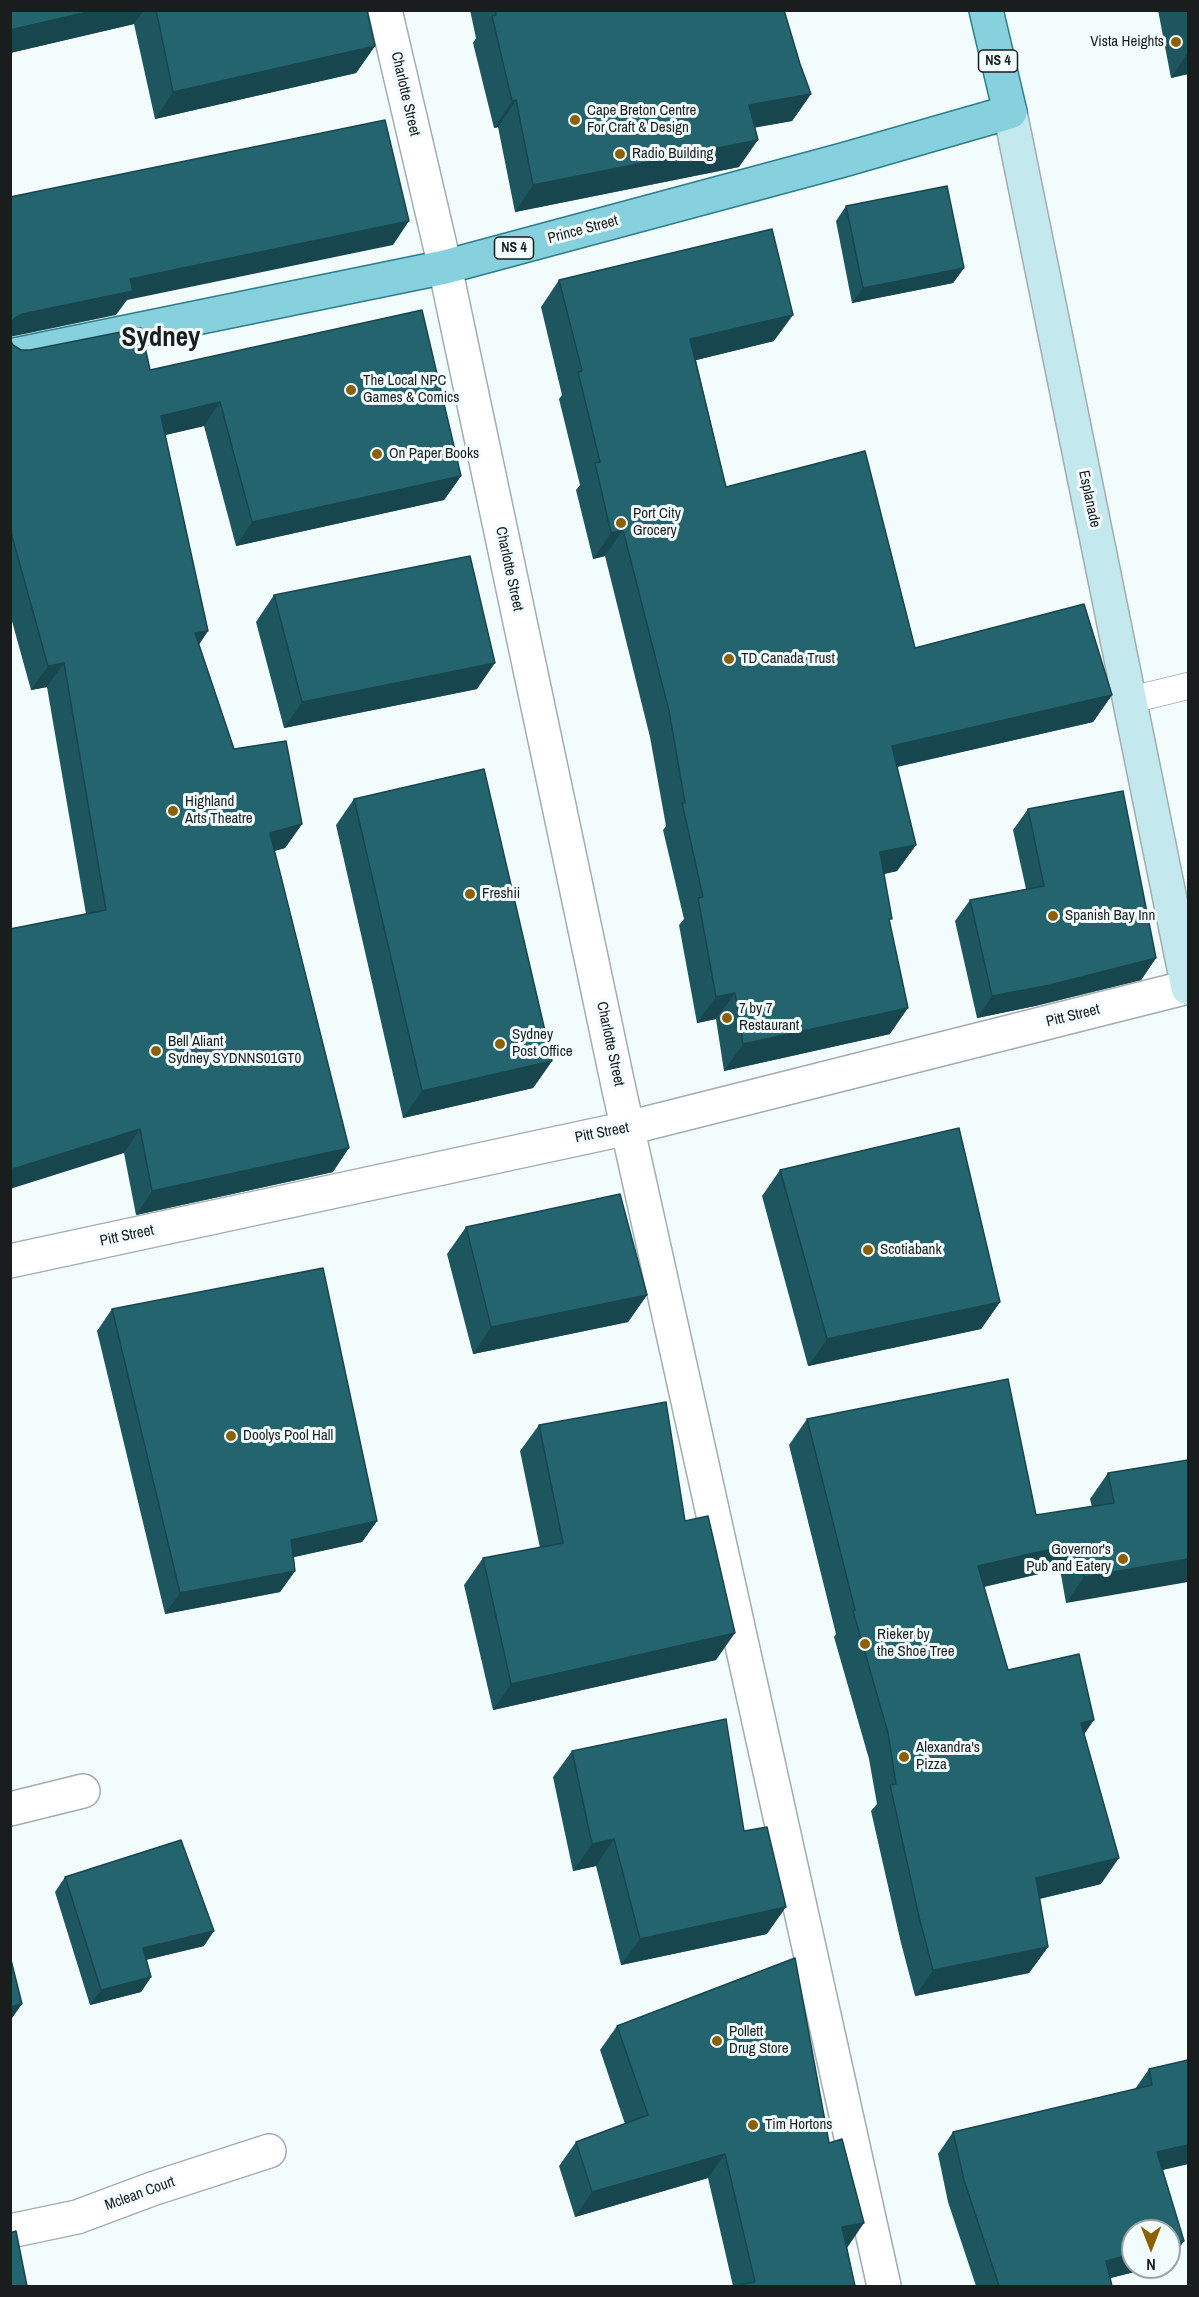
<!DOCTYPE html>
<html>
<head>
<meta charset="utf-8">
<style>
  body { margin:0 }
  #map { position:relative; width:1199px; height:2297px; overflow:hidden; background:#f2fcfd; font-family:"Archivo Narrow",sans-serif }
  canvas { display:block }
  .frame { position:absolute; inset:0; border:12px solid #1a1d1e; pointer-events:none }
  .north { position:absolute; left:1121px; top:2219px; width:60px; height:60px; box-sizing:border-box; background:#f2fcfd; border:2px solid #9ca3a4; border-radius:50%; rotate:180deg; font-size:16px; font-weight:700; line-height:24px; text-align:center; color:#1a1d1e }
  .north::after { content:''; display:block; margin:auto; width:21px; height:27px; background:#8b6103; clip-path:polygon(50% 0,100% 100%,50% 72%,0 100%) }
</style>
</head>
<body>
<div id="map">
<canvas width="1199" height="2297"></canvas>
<div class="frame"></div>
<div class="north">N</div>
</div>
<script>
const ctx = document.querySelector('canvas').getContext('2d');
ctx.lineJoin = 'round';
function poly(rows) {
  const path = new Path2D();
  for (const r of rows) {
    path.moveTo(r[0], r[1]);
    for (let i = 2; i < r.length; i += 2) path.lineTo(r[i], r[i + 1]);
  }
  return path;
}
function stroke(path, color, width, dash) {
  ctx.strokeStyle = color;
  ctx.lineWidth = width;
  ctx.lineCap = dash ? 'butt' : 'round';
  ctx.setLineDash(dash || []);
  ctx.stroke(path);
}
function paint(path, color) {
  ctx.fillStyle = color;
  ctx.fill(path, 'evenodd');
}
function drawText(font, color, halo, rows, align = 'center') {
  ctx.font = font + ' "Archivo Narrow",sans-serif';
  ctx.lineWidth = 6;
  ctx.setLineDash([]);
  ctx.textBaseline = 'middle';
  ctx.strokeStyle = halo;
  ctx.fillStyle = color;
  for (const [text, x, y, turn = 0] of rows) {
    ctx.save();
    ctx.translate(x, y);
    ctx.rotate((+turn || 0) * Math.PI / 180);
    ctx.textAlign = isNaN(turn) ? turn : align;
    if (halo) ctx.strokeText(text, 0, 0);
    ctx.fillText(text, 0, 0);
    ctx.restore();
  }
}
const lane = poly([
  [1130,700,1188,686]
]);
const street = poly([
  [385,10,445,267,618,1085,884,2286],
  [10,1261,628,1128,1188,987],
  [10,1809,83,1791],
  [10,2231,77,2217,152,2189,269,2151]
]);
const secondary = poly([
  [1010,112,1188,988]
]);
const primary = poly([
  [10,356,445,267,843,160,1010,112,986,10]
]);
stroke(lane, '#a3acae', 28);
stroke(street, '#a3acae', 36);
stroke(secondary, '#a3acae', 36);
stroke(primary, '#2c7e8c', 36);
stroke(lane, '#fff', 26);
stroke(street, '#fff', 33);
stroke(secondary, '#c3e8ee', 33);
stroke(primary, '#86d1dd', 33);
paint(poly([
  [10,10,367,10,375,46,356,73,155,119,134,24,10,53],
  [470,10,784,10,800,64,811,94,792,121,755,127,739,167,515,212,498,127,494,128,473,43,476,38],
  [1158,10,1188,10,1188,74,1171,78],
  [846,206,964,268,953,283,852,303,836,221],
  [559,280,774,341,696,360,726,487,915,648,1112,695,1093,722,897,767,916,845,897,871,884,874,890,923,890,1034,724,1071,716,1019,697,1023,679,925,684,919,663,830,666,826,650,737,605,556,593,559,576,490,580,485,559,399,562,395,541,307],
  [10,340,13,345,21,350,150,370,461,476,444,500,236,546,204,426,165,435,208,631,199,644,234,749,302,824,285,848,274,851,333,1172,136,1215,124,1153,86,914,47,687,31,690,10,614],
  [274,595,477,689,284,728,256,622],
  [354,799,552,1061,533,1088,403,1118,336,825],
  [1028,809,1156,958,1141,980,1035,1006,977,1018,955,921,970,900,1026,889,1013,830],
  [780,1170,1000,1302,981,1329,808,1366,762,1196],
  [466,1227,647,1295,628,1322,473,1354,447,1254],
  [112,1309,377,1521,362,1542,294,1557,295,1571,280,1592,165,1614,97,1331],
  [807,1419,1036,1515,1092,1507,1090,1499,1108,1473,1188,1460,1066,1603,1060,1569,984,1587,1008,1670,1084,1734,1101,1884,1039,1899,1048,1947,1029,1973,915,1996,901,1943,871,1811,877,1804,869,1759,834,1637,836,1634,789,1445],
  [539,1425,685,1521,716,1660,493,1710,464,1585,483,1558,540,1548,520,1451],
  [572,1751,744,1831,767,1934,621,1965,596,1866,573,1871,553,1777],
  [65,1877,204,1946,146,1960,151,1977,141,1992,90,2005,55,1892],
  [617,2026,847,2247,855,2286,733,2286,708,2178,575,2217,559,2166,576,2142,625,2124,600,2050],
  [1188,2060,1188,2164,1162,2170,1154,2267,1110,2278,1112,2286,976,2286,948,2202,938,2154,953,2132,1135,2089,1149,2069]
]), '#1e565f');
paint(poly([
  [96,10,144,10,134,24,10,53,10,30],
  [375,46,356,73,155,119,173,92],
  [1188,52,1188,74,1171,78],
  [811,94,792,121,731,132,749,105],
  [516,100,498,127,494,128,512,101],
  [758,140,739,167,515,212,533,185],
  [409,221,393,245,127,300,116,315,10,337,10,324,15,318,22,314,130,279],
  [964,268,953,283,852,303,863,288],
  [793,315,774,341,672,366,690,339],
  [220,402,204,426,144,440,161,416],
  [461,476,444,500,236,546,252,522],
  [623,530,605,556,593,559,611,533],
  [208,631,192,655,195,633],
  [64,663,47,687,31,690,48,666],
  [495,663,477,689,284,728,302,702],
  [1112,695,1093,722,873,772,892,746],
  [302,824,285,848,253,857,270,833],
  [916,845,897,871,861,879,880,852],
  [1156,958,1141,980,1035,1006,977,1018,992,996],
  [735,993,716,1019,697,1023,716,997],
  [908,1008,890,1034,724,1071,743,1044],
  [552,1061,533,1088,403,1118,422,1091],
  [140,1129,124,1153,10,1189,10,1170],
  [349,1148,333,1172,136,1215,152,1191],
  [647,1295,628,1322,473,1354,491,1327],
  [1000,1302,981,1329,808,1366,827,1339],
  [377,1521,362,1542,276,1561,291,1540],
  [1078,1543,1060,1569,960,1592,978,1566],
  [1188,1559,1188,1582,1066,1603,1084,1577],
  [295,1571,280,1592,165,1614,180,1593],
  [735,1633,716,1660,493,1710,511,1684],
  [1094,1720,1076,1746,1081,1723],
  [614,1839,596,1866,573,1871,592,1844],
  [1119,1858,1101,1884,1018,1904,1036,1878],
  [786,1907,767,1934,621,1965,640,1939],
  [214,1931,204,1946,132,1963,143,1948],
  [1048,1947,1029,1973,915,1996,933,1970],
  [151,1977,141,1992,90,2005,101,1990],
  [22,2004,10,2021,10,2007],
  [1188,2145,1188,2164,1141,2175,1157,2152],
  [725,2154,708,2178,575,2217,592,2192],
  [864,2223,847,2248,842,2227],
  [1184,2241,1169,2263,1169,2245],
  [1133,2254,1133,2267,1154,2267,1091,2283,1106,2261]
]), '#18464e');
const building = poly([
  [10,10,96,10,10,30,10,10],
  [156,10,367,10,375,46,173,92,156,10],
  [495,10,784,10,800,64,811,94,749,105,758,140,533,185,516,100,512,101,492,16,496,15,495,10],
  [385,120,409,221,130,279,133,291,22,314,15,318,10,324,10,197,385,120],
  [947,186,964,268,863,288,846,206,947,186],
  [772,229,793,315,690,339,726,487,865,451,915,648,1084,604,1112,695,892,746,916,845,880,852,892,919,889,919,908,1008,743,1044,735,993,716,997,698,898,703,897,682,803,685,803,669,711,623,530,611,533,595,463,600,462,578,372,582,371,559,280,772,229],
  [422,310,461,476,252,522,220,402,161,416,208,631,195,633,234,749,286,741,302,824,270,833,349,1148,152,1191,140,1129,10,1170,10,929,106,910,64,663,48,666,10,529,10,340,13,345,21,350,30,350,141,328,150,370,422,310],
  [470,556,495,663,302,702,274,595,470,556],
  [484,769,552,1061,422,1091,354,799,484,769],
  [1123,791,1156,958,1050,985,992,996,970,900,1044,886,1028,809,1123,791],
  [959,1128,1000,1302,827,1339,780,1170,959,1128],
  [620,1194,647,1295,491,1327,466,1227,620,1194],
  [323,1268,377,1521,291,1540,295,1571,180,1593,112,1309,323,1268],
  [1008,1379,1036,1515,1114,1503,1108,1473,1188,1460,1188,1559,1084,1577,1078,1543,978,1566,1008,1670,1079,1654,1094,1720,1081,1723,1119,1858,1036,1878,1048,1947,933,1970,919,1917,890,1785,896,1784,888,1733,853,1611,855,1610,807,1419,1008,1379],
  [666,1402,685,1521,708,1516,735,1633,511,1684,483,1558,563,1543,539,1425,666,1402],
  [726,1719,744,1831,767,1827,786,1907,640,1939,614,1839,592,1844,572,1751,726,1719],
  [181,1840,214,1931,143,1948,151,1977,101,1990,65,1877,181,1840],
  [10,1956,22,2004,10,2007,10,1956],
  [795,1958,829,2143,842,2139,864,2223,842,2227,855,2286,733,2286,755,2282,725,2154,592,2192,576,2142,648,2115,617,2026,795,1958],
  [1188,2060,1188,2145,1157,2152,1184,2241,1169,2245,1169,2231,1133,2231,1133,2254,1106,2261,1112,2286,999,2286,964,2180,953,2132,1152,2085,1149,2069,1188,2060],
  [16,2231,27,2286,10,2286,10,2233,16,2231]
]);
paint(building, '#23646f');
stroke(building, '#18464e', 1.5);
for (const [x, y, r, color] of [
  [1176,42,6,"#8b6103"],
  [575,120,6,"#8b6103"],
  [620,154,6,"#8b6103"],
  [351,390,6,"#8b6103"],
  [377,454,6,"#8b6103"],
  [621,523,6,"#8b6103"],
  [729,659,6,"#8b6103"],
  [173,811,6,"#8b6103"],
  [470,894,6,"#8b6103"],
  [1053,916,6,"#8b6103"],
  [727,1018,6,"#8b6103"],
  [500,1044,6,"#8b6103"],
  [156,1051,6,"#8b6103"],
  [868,1250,6,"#8b6103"],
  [231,1436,6,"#8b6103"],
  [1123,1559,6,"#8b6103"],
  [865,1644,6,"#8b6103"],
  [904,1757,6,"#8b6103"],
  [717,2041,6,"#8b6103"],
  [753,2125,6,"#8b6103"]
]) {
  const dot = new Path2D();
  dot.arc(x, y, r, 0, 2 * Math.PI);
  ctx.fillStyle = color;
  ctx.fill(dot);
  stroke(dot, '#f2fcfd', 2);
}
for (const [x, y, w] of [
  [998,61,39],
  [514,248,39]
]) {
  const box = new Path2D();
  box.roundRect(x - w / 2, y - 11, w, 22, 4.5);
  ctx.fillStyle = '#f2fcfd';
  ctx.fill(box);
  stroke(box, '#1a1d1e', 1.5);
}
drawText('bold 14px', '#1a1d1e', null, [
  ["NS 4",998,61],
  ["NS 4",514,248]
]);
drawText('15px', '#1a1d1e', '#f2fcfd', [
  ["Vista Heights",1164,42,"right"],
  ["Cape Breton Centre",587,111],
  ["For Craft & Design",587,128],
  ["Radio Building",632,154],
  ["The Local NPC",363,381],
  ["Games & Comics",363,398],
  ["On Paper Books",389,454],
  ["Port City",633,514],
  ["Grocery",633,531],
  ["TD Canada Trust",741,659],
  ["Highland",185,802],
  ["Arts Theatre",185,819],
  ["Freshii",482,894],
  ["Spanish Bay Inn",1065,916],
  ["7 by 7",739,1009],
  ["Restaurant",739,1026],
  ["Sydney",512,1035],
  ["Post Office",512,1052],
  ["Bell Aliant",168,1042],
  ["Sydney SYDNNS01GT0",168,1059],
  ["Scotiabank",880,1250],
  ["Doolys Pool Hall",243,1436],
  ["Governor's",1111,1550,"right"],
  ["Pub and Eatery",1111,1567,"right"],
  ["Rieker by",877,1635],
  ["the Shoe Tree",877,1652],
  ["Alexandra's",916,1748],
  ["Pizza",916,1765],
  ["Pollett",729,2032],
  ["Drug Store",729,2049],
  ["Tim Hortons",765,2125]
], 'left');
drawText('15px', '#1a1d1e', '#f2fcfd', [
  ["Charlotte Street",405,94,77],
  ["Prince Street",583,230,-15],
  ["Esplanade",1089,499,78],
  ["Charlotte Street",509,569,78],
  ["Pitt Street",1073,1016,-14],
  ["Charlotte Street",610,1044,78],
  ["Pitt Street",602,1133,-11],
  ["Pitt Street",127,1236,-12],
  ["Mclean Court",140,2194,-20]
]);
drawText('bold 27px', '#1a1d1e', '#f2fcfd', [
  ["Sydney",161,339]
]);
</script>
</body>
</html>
